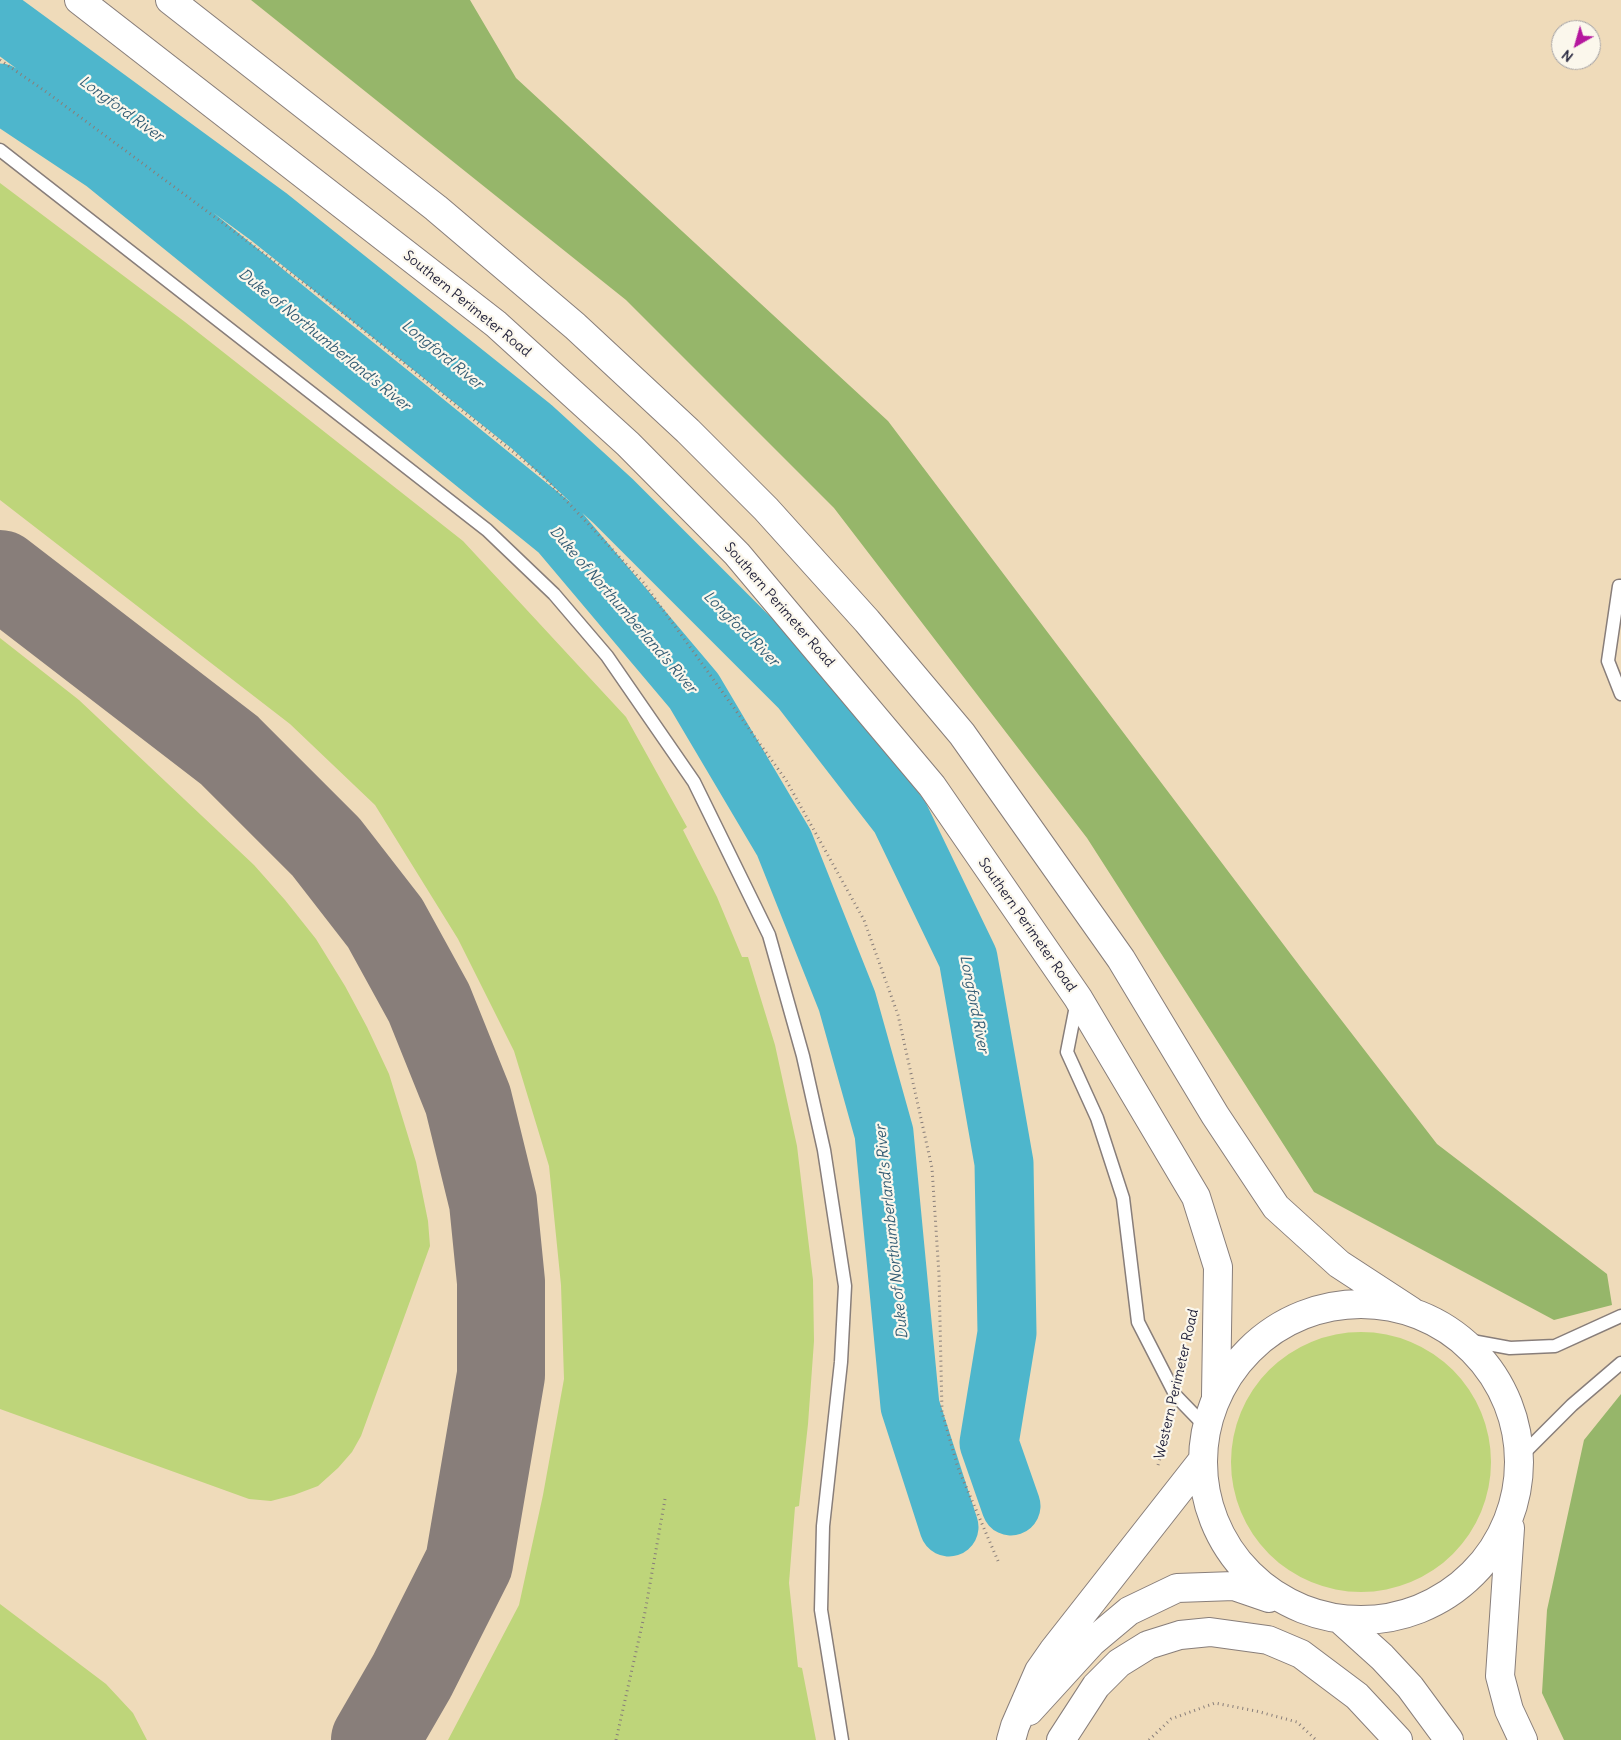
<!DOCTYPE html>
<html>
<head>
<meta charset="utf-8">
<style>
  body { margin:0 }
  #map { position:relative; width:1621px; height:1740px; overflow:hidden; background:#efdbba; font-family:Delius,sans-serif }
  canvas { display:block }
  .north { position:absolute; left:1551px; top:20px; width:50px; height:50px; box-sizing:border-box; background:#fbf7ec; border:1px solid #a4a2a5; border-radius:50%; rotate:218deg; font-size:14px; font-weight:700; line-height:20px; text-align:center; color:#22223b }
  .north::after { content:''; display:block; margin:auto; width:18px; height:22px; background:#b5179e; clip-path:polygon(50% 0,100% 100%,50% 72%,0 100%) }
</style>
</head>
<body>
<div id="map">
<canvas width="1621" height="1740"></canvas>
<div class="north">N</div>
</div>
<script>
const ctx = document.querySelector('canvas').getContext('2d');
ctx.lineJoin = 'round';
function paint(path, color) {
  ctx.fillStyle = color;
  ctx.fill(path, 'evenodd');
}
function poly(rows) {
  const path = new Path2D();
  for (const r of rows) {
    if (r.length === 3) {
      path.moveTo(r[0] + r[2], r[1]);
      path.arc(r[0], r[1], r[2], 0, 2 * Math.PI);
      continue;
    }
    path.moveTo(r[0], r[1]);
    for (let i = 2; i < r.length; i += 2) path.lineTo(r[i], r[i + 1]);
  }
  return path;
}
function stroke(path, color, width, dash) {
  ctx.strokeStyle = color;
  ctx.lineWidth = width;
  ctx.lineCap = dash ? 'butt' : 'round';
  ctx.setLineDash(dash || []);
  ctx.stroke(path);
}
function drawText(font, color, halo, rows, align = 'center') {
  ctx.font = font + ' Delius,sans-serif';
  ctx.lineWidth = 4.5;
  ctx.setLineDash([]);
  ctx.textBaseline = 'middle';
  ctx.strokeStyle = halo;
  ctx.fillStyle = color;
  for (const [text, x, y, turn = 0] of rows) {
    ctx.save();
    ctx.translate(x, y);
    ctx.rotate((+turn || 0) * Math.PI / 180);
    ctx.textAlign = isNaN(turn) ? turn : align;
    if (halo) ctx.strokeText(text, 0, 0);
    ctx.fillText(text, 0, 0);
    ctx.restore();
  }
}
paint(poly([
  [0,183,185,322,463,541,626,717,687,827,683,830,717,897,742,957,748,957,775,1045,797,1146,813,1280,814,1341,808,1424,799,1506,795,1507,789,1583,798,1667,802,1668,816,1740,448,1740,519,1605,543,1495,564,1379,561,1285,549,1166,514,1051,458,939,375,805,290,724,0,500],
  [0,638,79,700,254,865,285,900,316,939,345,986,367,1027,389,1074,416,1162,428,1221,430,1246,361,1436,352,1452,338,1468,318,1486,294,1495,271,1501,249,1499,0,1409],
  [1361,1462,130],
  [0,1604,106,1684,133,1713,147,1740,0,1740]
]), '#bed57a');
paint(poly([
  [251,0,470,0,516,78,888,421,1305,973,1437,1144,1607,1274,1612,1305,1554,1320,1314,1192,1087,838,834,508,626,300],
  [1621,1394,1621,1740,1564,1740,1542,1693,1547,1610,1584,1440]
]), '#96b66a');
stroke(poly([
  [0,20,269,217,532,427,613,501,801,689,900,817,968,958,1004,1163,1007,1333,989,1443,1011,1506],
  [0,93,105,163,559,531,694,691,784,843,847,1001,884,1133,910,1406,949,1527]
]), '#4eb6cc', 59);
stroke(poly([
  [0,574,229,750,326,847,385,923,429,1003,468,1100,493,1202,501,1282,501,1375,469,1563,412,1676,375,1740]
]), '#887e7a', 88);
const service = poly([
  [0,150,487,530,554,594,607,656,694,782,769,935,803,1056,824,1150,845,1286,841,1362,823,1526,821,1610,842,1740],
  [1621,586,1619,586,1608,661,1621,694],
  [1077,1001,1067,1052,1097,1118,1123,1198,1138,1322,1176,1396,1206,1427],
  [1461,1339,1510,1348,1555,1346,1621,1316],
  [1520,1457,1572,1405,1621,1363]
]);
const tertiary = poly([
  [79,0,496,324,628,444,737,554,932,786,1078,998,1196,1197,1218,1267,1216,1396],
  [170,0,436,208,575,326,688,431,766,509,867,621,962,734,1121,959,1215,1115,1276,1207,1339,1264,1411,1311],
  [1361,1462,158],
  [1510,1528,1500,1676,1509,1710,1523,1740],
  [1341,1620,1382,1657,1410,1687,1449,1740],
  [1029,1711,1092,1642,1129,1611,1177,1588,1234,1586,1269,1598],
  [1011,1740,1015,1726,1039,1671,1053,1651,1202,1461],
  [1061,1740,1096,1686,1119,1663,1148,1645,1180,1635,1210,1632,1268,1640,1301,1654,1357,1696,1398,1740]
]);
stroke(service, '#887e7a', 15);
stroke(tertiary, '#887e7a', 30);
stroke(poly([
  [0,60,45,91,324,298,543,476,643,582,786,780,864,920,898,1015,932,1168,939,1275,942,1412,958,1468,998,1561],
  [1158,1465,1170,1423],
  [616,1740,645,1612,665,1499],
  [1149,1740,1171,1719,1215,1703,1256,1711,1297,1722,1316,1740]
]), '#887e7a', 3, [1, 4]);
stroke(service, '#fff', 12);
stroke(tertiary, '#fff', 28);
drawText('14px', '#22223b', '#fbf7ec', [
  ["Southern Perimeter Road",467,304,39],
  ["Southern Perimeter Road",779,605,49],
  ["Southern Perimeter Road",1027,925,55],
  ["Western Perimeter Road",1177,1384,-77]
]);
drawText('italic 15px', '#345d75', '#fbf7ec', [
  ["Longford River",121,109,36],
  ["Duke of Northumberland's River",324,340,39],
  ["Longford River",442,355,39],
  ["Duke of Northumberland's River",623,610,49],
  ["Longford River",741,629,45],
  ["Longford River",974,1004,79],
  ["Duke of Northumberland's River",892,1232,-96]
]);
</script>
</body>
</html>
